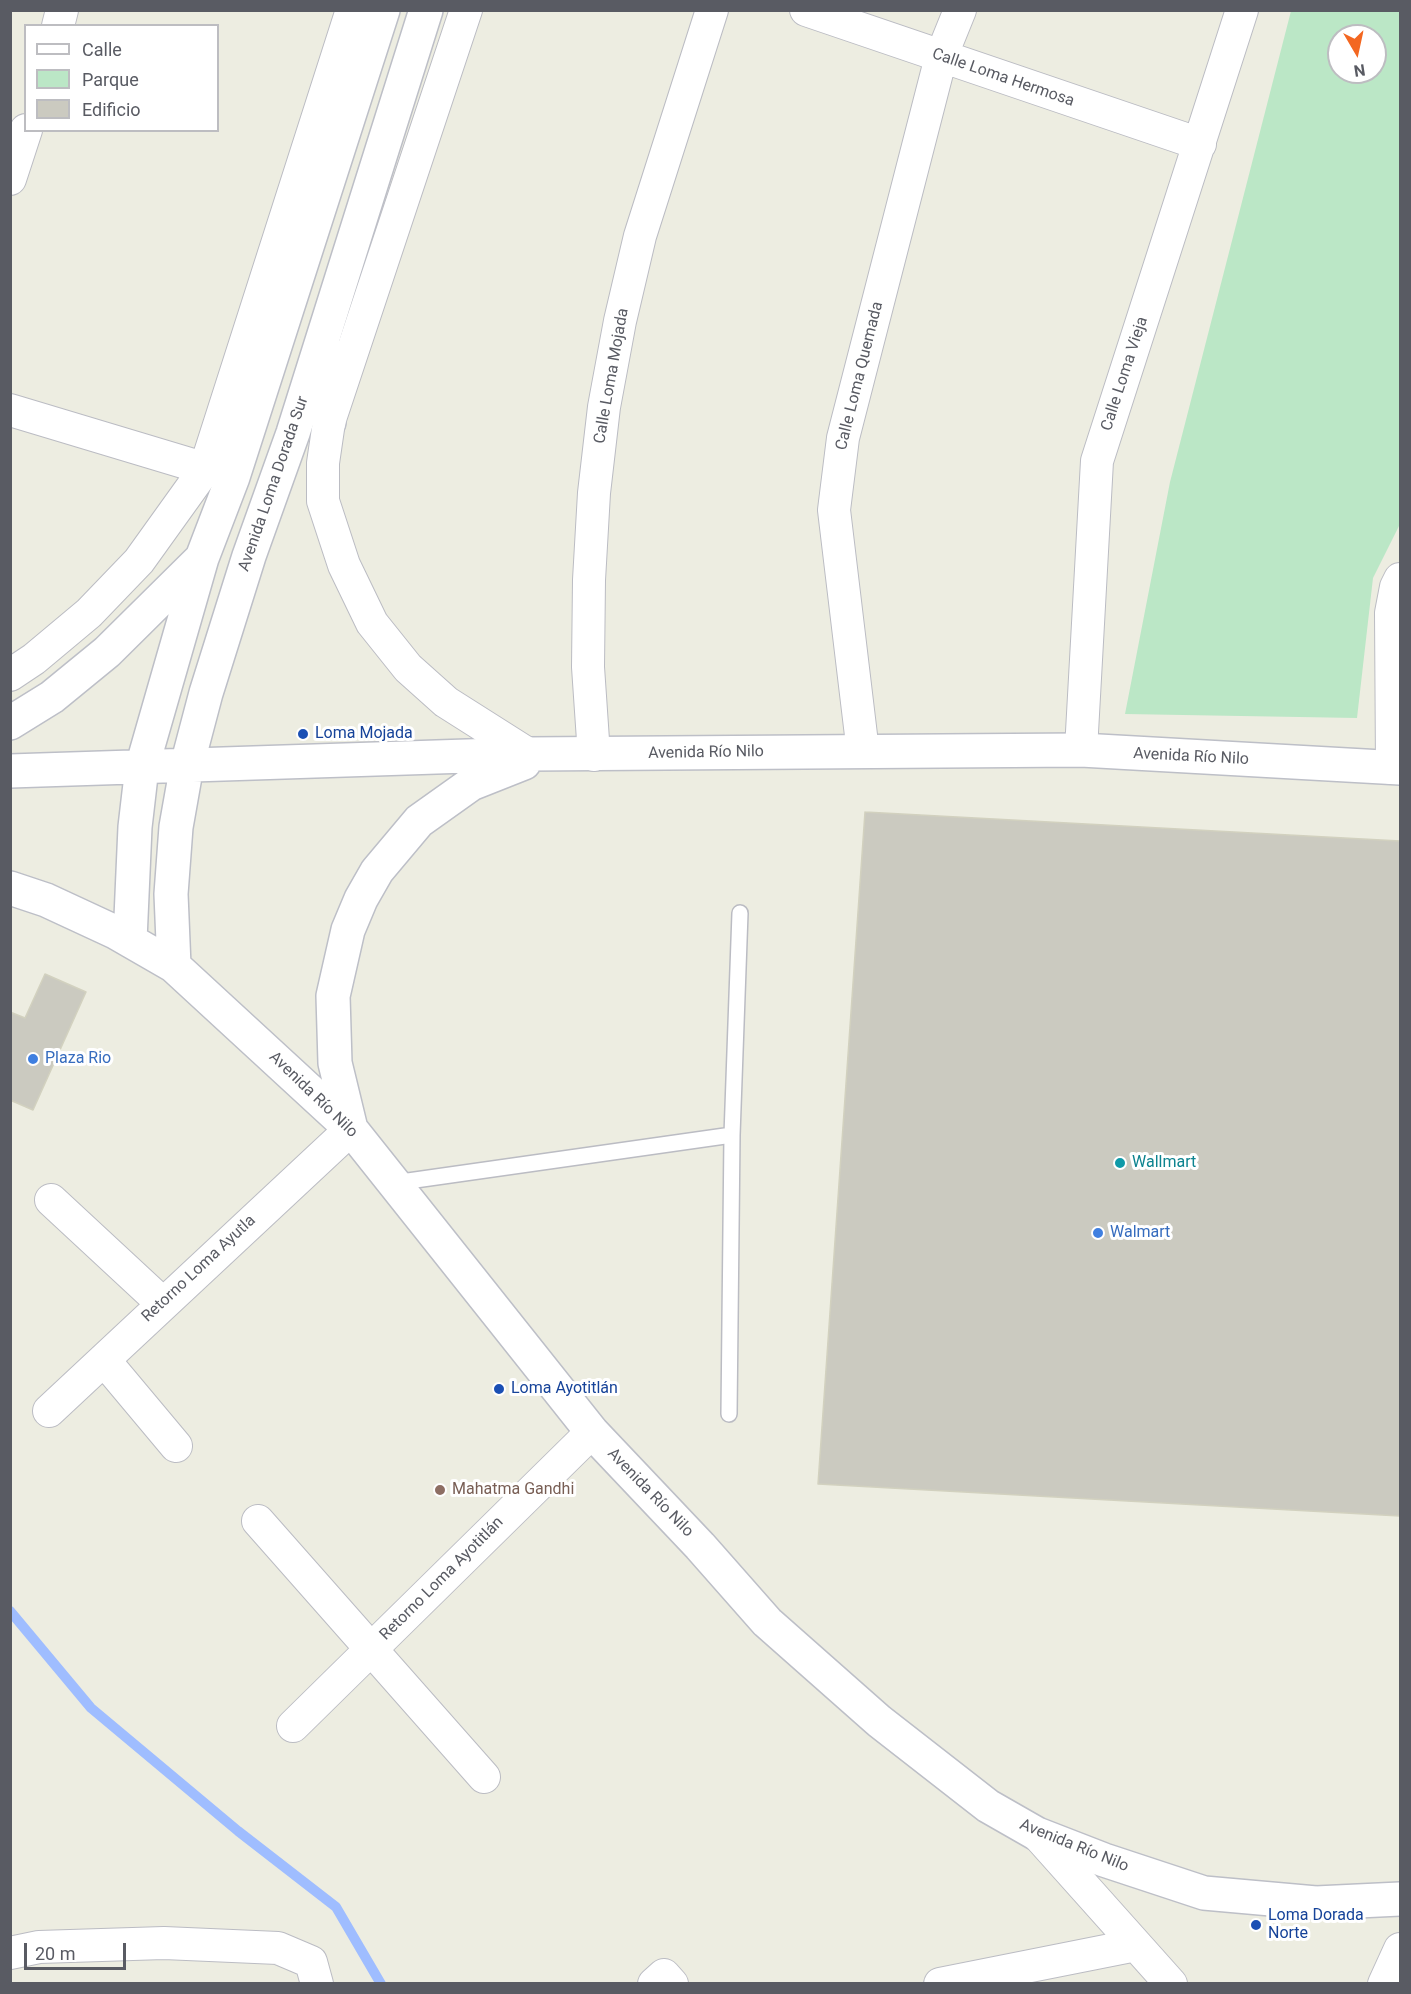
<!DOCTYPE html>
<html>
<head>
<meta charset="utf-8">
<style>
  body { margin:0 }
  #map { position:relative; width:1411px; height:1994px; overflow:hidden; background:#edede1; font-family:Roboto,sans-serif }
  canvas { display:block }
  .frame { position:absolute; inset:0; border:12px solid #595b63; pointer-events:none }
  .legend { position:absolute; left:24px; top:24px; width:195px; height:108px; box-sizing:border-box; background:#fff; border:2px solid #bdbdc1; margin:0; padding:8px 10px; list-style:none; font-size:18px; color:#595b63 }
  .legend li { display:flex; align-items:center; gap:12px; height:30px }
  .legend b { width:30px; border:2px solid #bdbdc1 }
  .north { position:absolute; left:1327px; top:24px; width:60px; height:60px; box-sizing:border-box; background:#fff; border:2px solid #bdbdc1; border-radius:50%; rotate:171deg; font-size:16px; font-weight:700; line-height:24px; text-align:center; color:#595b63 }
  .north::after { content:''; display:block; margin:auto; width:21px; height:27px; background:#f36721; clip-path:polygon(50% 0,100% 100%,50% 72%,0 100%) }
  .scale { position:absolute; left:24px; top:1943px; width:102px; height:27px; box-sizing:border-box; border:3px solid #595b63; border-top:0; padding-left:8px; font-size:18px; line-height:21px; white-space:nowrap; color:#595b63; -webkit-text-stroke:4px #fff; paint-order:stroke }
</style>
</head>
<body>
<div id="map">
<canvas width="1411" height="1994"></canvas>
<div class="frame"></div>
<ul class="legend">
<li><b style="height:8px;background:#fff"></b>Calle</li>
<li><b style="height:16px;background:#bbe7c6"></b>Parque</li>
<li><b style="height:16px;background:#cbcac0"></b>Edificio</li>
</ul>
<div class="north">N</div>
<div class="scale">20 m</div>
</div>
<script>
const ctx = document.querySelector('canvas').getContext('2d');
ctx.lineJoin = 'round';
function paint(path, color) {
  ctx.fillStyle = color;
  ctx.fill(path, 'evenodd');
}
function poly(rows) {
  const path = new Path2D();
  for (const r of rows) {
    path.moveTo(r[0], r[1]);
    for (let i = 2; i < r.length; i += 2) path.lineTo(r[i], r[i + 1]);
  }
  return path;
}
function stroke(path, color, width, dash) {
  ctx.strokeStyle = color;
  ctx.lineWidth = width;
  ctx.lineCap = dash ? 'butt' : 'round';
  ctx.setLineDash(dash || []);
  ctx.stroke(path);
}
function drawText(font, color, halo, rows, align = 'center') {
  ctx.font = font + ' Roboto,sans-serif';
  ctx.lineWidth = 6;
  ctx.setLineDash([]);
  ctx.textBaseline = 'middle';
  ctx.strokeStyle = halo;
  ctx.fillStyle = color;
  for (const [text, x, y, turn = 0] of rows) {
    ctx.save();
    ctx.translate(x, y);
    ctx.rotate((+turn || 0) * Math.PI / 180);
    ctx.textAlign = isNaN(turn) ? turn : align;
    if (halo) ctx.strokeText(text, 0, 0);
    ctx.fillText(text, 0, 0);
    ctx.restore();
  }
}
paint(poly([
  [1291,11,1400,11,1400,524,1373,578,1357,718,1125,714,1170,482],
  [1339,36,1375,36,1375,72,1339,72]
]), '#bbe7c6');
stroke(poly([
  [10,1611,91,1708,238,1831,336,1907,381,1984]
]), '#9fbdff', 10);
const building = poly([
  [865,812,1400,841,1400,1516,818,1484,865,812],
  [45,974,86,992,33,1110,10,1100,10,1012,25,1018,45,974]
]);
paint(building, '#cbcac0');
stroke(building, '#d2d1bf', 1.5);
const lane = poly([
  [394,1183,732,1135],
  [729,1414,732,1135,740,913]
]);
const street = poly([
  [466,10,329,422,323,463,323,501,344,565,372,623,408,668,446,702,528,754],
  [806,10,1200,144],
  [58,26,62,10],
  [10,179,26,130],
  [10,410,223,474],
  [10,675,34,659,89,613,139,561,205,469,352,10],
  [1081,750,1097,461,1242,10],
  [863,752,834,510,843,438,941,57,960,10],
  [594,755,588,667,589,580,594,493,604,407,620,321,640,236,712,10],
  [1392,768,1391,613,1396,587,1400,579],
  [51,1200,162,1303],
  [104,1360,176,1446],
  [49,1411,351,1129],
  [258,1521,484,1777],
  [293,1726,592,1432],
  [1037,1834,1171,1984],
  [10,1953,39,1947,164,1943,278,1948,311,1962,317,1984],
  [654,1984,664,1975,672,1984],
  [940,1984,1136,1945],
  [1384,1984,1400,1949]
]);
const secondary = poly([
  [326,352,329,422],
  [10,723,52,697,107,652,199,561],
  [10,771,528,754,1081,750,1400,768],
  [10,888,46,900,115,932,174,966,351,1129,592,1432,700,1546,767,1622,879,1721,988,1806,1037,1834,1104,1860,1204,1893,1316,1903,1400,1899],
  [130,940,135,827,142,767,202,558,233,477,383,10],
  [174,966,171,894,176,827,187,765,206,693,249,556,293,433,426,10],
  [351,1129,335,1063,333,996,348,930,361,899,377,871,419,821,471,784,524,763]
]);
stroke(lane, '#bbbcc3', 18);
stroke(street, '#bbbcc3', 34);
stroke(secondary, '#bdbfc7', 36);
stroke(lane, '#fff', 15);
stroke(street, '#fff', 32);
stroke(secondary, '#fff', 33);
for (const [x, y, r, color] of [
  [303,734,6,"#1a4fb4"],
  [33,1059,6,"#3f7fe0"],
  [1120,1163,6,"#0f9aa8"],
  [1098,1233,6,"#3f7fe0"],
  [499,1389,6,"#1a4fb4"],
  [440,1490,6,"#8d6e63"],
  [1256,1925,6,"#1a4fb4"]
]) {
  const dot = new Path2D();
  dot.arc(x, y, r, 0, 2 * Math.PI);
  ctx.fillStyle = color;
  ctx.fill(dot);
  stroke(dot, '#fff', 2);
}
drawText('16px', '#595b63', '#fff', [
  ["Calle Loma Hermosa",1003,78,19],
  ["Calle Loma Vieja",1125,374,-72],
  ["Calle Loma Mojada",612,376,-80],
  ["Calle Loma Quemada",860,376,-76],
  ["Avenida Loma Dorada Sur",274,484,-71],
  ["Avenida Río Nilo",706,753,-1],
  ["Avenida Río Nilo",1191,757,3],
  ["Avenida Río Nilo",313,1095,44],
  ["Retorno Loma Ayutla",199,1269,-43],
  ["Avenida Río Nilo",650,1493,46],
  ["Retorno Loma Ayotitlán",442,1579,-45],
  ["Avenida Río Nilo",1074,1846,22]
]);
drawText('16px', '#164399', '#fff', [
  ["Loma Mojada",315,734],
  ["Loma Ayotitlán",511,1389],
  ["Loma Dorada",1268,1916],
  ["Norte",1268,1934]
], 'left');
drawText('16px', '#366cbe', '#fff', [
  ["Plaza Rio",45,1059],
  ["Walmart",1110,1233]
], 'left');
drawText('16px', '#0d838f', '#fff', [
  ["Wallmart",1132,1163]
], 'left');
drawText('16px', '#785e54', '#fff', [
  ["Mahatma Gandhi",452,1490]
], 'left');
</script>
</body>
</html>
